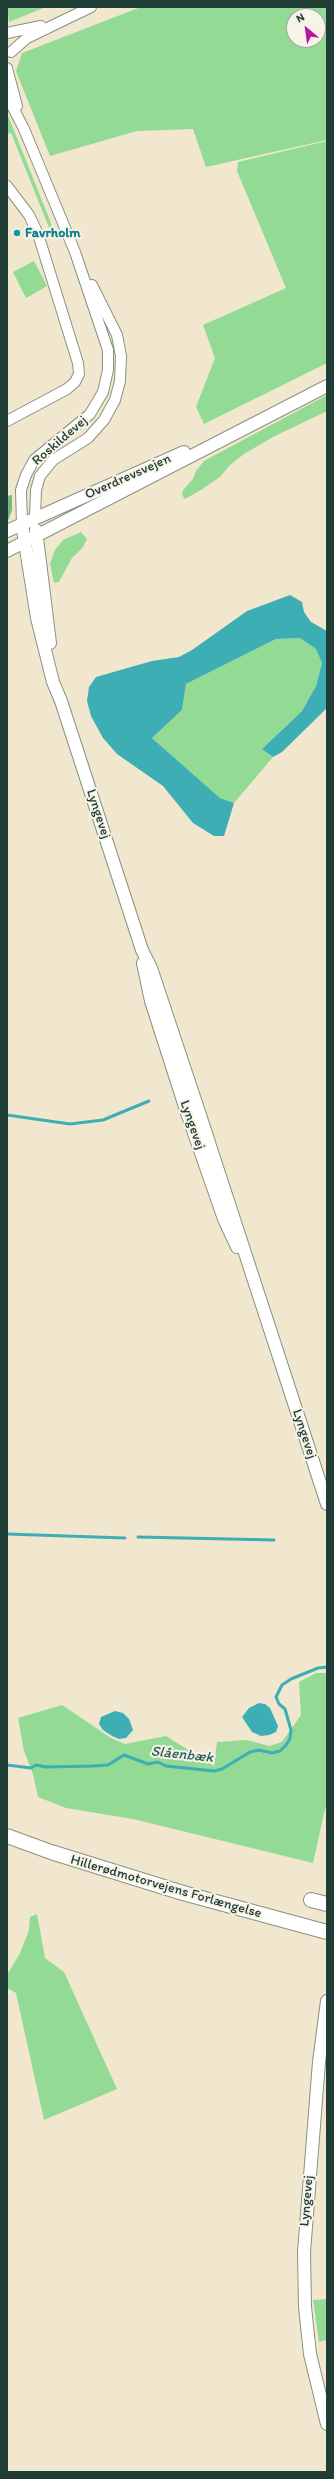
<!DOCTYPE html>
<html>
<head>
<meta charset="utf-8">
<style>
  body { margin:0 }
  #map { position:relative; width:334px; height:2479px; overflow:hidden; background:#f1e7ce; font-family:Itim,sans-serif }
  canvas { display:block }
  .frame { position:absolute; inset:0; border:8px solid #1f3d34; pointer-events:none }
  .north { position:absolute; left:286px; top:8px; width:40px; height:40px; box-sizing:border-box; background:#f7f3e8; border:1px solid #a1aaa0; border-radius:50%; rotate:331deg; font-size:11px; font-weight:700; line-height:16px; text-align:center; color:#1f3d34 }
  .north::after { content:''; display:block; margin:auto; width:14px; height:18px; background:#b5179e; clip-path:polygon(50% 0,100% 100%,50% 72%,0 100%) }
</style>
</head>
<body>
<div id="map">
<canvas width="334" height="2479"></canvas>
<div class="frame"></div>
<div class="north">N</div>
</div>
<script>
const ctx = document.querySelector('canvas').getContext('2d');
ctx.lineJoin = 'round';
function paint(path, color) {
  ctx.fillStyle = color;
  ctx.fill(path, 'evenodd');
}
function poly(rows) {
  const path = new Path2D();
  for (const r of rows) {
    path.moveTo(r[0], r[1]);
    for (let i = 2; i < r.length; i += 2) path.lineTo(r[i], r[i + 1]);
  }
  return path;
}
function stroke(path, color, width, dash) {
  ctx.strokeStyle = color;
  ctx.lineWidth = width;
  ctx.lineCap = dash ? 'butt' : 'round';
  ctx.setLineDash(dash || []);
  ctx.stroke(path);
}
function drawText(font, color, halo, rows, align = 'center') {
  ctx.font = font + ' Itim,sans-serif';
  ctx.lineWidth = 4;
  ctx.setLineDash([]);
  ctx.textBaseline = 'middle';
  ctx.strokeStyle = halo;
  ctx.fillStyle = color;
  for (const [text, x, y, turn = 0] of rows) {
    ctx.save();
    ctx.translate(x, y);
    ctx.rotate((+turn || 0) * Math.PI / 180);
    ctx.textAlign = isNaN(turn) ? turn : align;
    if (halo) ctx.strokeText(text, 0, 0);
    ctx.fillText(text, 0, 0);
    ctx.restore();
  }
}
paint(poly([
  [7,7,46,7,9,22],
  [141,7,327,7,327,140,206,167,193,129,137,131,50,156,16,71,22,53],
  [294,16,318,16,318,40,294,40],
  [7,113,47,213,53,229,50,230,11,133,7,134],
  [327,141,327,363,204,424,196,407,215,358,203,325,286,288,237,171,238,162],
  [34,261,47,286,26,298,13,272],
  [327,395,327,411,273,437,244,454,230,465,220,477,201,490,185,499,182,495,183,490,193,479,196,471,204,461],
  [81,532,87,539,83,547,72,558,59,582,54,583,50,564,55,550,63,540],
  [300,638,316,649,322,663,316,686,302,711,262,749,273,757,234,803,220,798,152,738,182,710,186,684,276,639],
  [316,1673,327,1673,327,1788,326,1805,313,1863,133,1819,66,1808,38,1797,33,1774,24,1751,18,1718,62,1705,111,1738,125,1744,166,1736,214,1766,217,1742,247,1740,269,1746,282,1742,301,1715,299,1682],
  [37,1914,45,1958,64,1972,117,2089,44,2120,16,1993,7,1988,7,1975,20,1953,29,1930,30,1917],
  [327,2299,327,2340,319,2342,313,2300]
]), '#93da94');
paint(poly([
  [12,495,12,510,7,523,7,496]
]), '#76ba7e');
paint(poly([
  [290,595,302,602,304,612,311,622,327,631,327,708,282,752,273,757,262,749,302,711,316,686,322,663,316,649,300,638,276,639,186,684,182,710,152,738,220,798,234,803,224,836,214,836,193,823,163,786,117,754,103,738,91,716,87,701,89,687,96,677,152,661,179,657,192,650,247,611],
  [259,1703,265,1704,270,1708,278,1726,276,1732,269,1735,261,1736,252,1732,242,1717,249,1708],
  [115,1711,123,1713,129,1719,133,1730,126,1738,119,1739,112,1736,103,1730,99,1724,101,1717]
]), '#3daeb4');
stroke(poly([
  [7,1115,70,1124,103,1120,149,1101],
  [7,1534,125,1538],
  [138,1537,274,1540],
  [7,1765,31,1768,36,1765,46,1767,93,1766,108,1765,124,1755,148,1764,158,1762,166,1766,214,1771,222,1769,250,1752,259,1750,272,1753,280,1751,286,1745,290,1739,291,1730,285,1709,279,1704,276,1697,282,1685,291,1679,318,1668,327,1667]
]), '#3daeb4', 3);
const minor = poly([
  [7,33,41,26],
  [11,52,27,38,91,7],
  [7,68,17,106],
  [7,96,24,129,75,252,108,350,108,370,103,392,90,414,34,460,26,475,21,490,22,524],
  [7,186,29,215,38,234,78,363,79,374,75,382,67,389,7,421],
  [35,518,36,490,40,476,53,460,88,438,104,420,115,400,120,381,121,356,117,335,92,285]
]);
const major = poly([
  [22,524,37,618,53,682,61,701,142,950,151,968,197,1106,327,1504],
  [36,530,50,643],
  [7,531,184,452],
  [7,551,327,386],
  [143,963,151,1001,186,1110,224,1219,237,1247],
  [327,2001,319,2062,304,2252,305,2307,310,2354,327,2424]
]);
const highway = poly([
  [7,1836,51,1852,183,1893,327,1932],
  [311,1900,327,1904]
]);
stroke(minor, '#889281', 12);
stroke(major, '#889281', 14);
stroke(highway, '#889281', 16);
stroke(minor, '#fff', 10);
stroke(major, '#fff', 12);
stroke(highway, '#fff', 14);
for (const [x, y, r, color] of [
  [17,233,4,"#0f9aa8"]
]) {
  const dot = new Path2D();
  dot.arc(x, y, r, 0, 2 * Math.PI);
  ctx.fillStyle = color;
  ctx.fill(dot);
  stroke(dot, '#f7f3e8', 1.5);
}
drawText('bold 14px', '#0d838f', '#f7f3e8', [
  ["Favrholm",25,233]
], 'left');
drawText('14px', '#1f3d34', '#f7f3e8', [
  ["Roskildevej",60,441,-41],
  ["Overdrevsvejen",128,477,-24],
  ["Lyngevej",98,814,72],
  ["Lyngevej",192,1125,71],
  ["Lyngevej",304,1434,72],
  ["Hillerødmotorvejens Forlængelse",166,1887,16],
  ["Lyngevej",307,2201,-85]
]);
drawText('italic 15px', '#285f5a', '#f7f3e8', [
  ["Slåenbæk",182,1755,6]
]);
</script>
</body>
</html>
